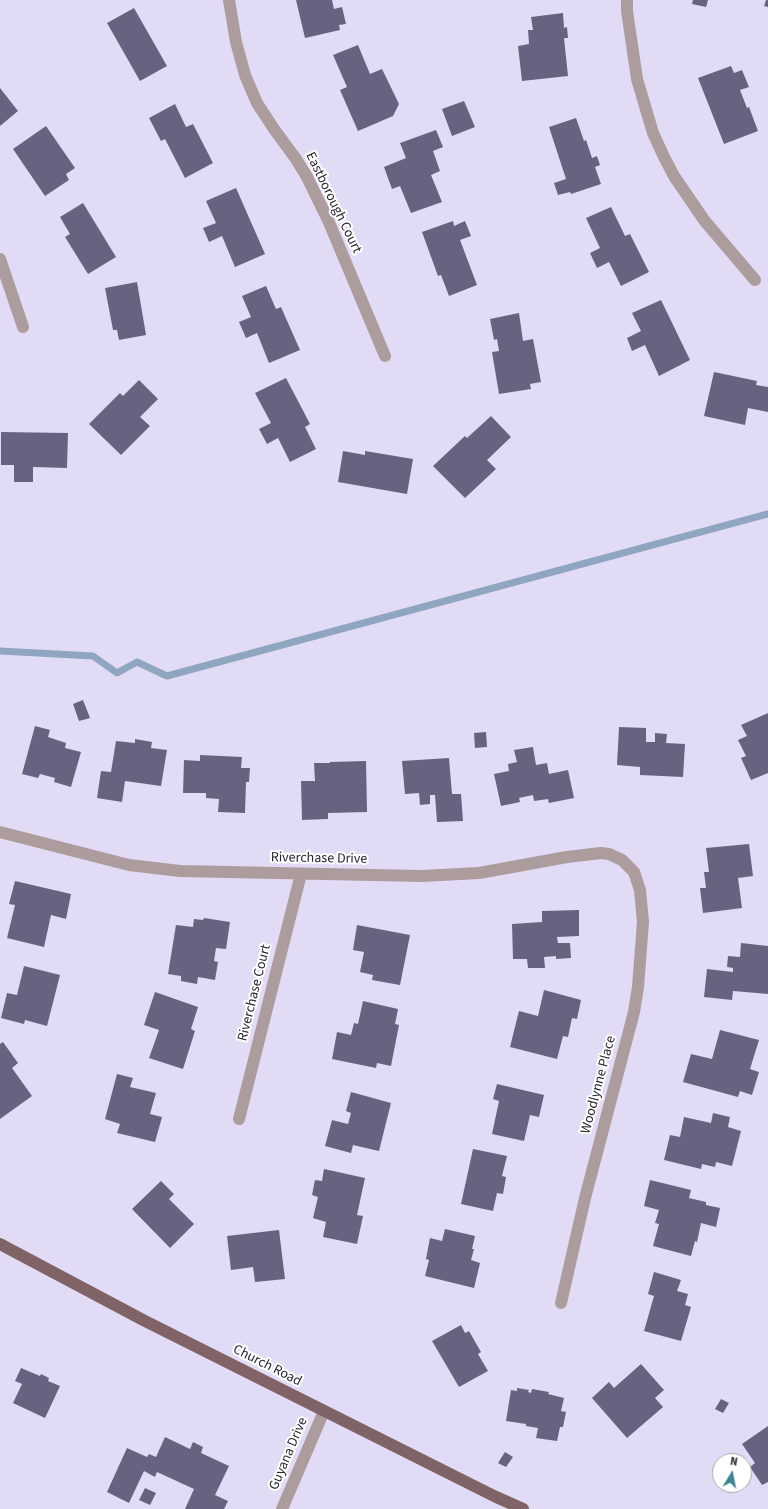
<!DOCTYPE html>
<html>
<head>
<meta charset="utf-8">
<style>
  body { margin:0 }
  #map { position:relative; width:768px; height:1509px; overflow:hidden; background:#e2dbf6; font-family:"Source Sans 3",sans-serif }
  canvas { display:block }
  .north { position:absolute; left:712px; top:1453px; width:40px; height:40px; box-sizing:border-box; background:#fff; border:1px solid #a9a7ab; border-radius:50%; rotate:10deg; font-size:11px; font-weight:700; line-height:16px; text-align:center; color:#27242e }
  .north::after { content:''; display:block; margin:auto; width:14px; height:18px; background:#3e858f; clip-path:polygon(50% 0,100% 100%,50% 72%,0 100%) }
</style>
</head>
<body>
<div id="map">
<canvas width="768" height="1509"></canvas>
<div class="north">N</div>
</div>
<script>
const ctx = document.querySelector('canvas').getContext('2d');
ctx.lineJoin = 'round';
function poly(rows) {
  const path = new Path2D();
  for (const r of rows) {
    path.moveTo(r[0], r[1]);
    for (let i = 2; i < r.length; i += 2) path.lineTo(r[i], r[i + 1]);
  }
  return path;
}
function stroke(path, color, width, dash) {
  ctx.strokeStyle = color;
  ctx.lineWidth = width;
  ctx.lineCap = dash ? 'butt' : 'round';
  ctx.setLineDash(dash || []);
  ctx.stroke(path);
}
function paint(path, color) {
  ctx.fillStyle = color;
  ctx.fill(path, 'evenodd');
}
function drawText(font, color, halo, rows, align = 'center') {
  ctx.font = font + ' "Source Sans 3",sans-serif';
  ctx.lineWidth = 4;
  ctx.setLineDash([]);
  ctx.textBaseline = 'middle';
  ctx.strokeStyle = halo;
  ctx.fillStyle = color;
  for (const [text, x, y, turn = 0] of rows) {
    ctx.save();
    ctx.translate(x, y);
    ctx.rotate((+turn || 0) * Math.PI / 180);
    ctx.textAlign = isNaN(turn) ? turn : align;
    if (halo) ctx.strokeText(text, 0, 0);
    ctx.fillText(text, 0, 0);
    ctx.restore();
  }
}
stroke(poly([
  [0,651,93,656,117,673,137,662,167,676,768,514]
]), '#90a5c0', 7);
paint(poly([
  [296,0,332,0,334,9,342,7,346,24,339,25,340,30,305,38],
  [693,0,708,0,706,7,692,4],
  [766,0,768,0,768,7,764,6],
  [134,8,167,66,140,81,107,23],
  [563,13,564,28,567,27,568,38,564,38,568,76,522,81,518,46,529,44,528,30,533,30,531,17],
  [358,45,370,74,382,69,399,104,393,116,358,131,340,90,347,87,333,55],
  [731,66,734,73,742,70,749,87,740,90,747,108,749,107,758,131,724,144,698,78],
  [0,88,18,111,0,126],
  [464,101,475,127,452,136,442,109],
  [175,104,186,127,193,124,213,163,185,178,165,139,161,141,149,118],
  [576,118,584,141,586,140,592,158,597,156,600,165,595,167,601,184,571,194,570,192,558,195,554,183,566,179,549,127],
  [46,126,75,168,66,174,69,180,45,196,13,149],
  [436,130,443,147,433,151,440,171,431,175,442,202,411,213,400,186,392,189,384,167,406,158,400,143],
  [236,188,265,254,235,267,222,236,209,242,203,228,216,223,206,201],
  [83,203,116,257,88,274,65,237,70,234,60,217],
  [611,207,625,236,630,234,649,272,621,286,609,262,597,268,590,253,600,248,586,218],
  [453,221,454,226,465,221,471,236,460,240,477,285,449,296,441,275,438,276,422,232],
  [137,282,146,335,119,340,117,330,113,330,105,288],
  [266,286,276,309,281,307,300,350,269,363,257,333,246,338,239,322,251,317,242,296],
  [661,300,690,360,659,376,645,345,632,351,627,338,641,331,632,313],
  [519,313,523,341,533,339,541,382,530,384,531,389,499,394,492,352,499,351,497,339,494,340,490,319],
  [714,372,757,381,756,385,768,387,768,412,748,408,745,425,704,416],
  [286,378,310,424,305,427,316,449,290,462,278,438,267,444,259,429,271,423,255,393],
  [139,380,158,399,140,417,150,426,121,455,89,424,120,393,123,396],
  [491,416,511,437,487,460,496,469,465,498,433,466,465,436,467,438],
  [1,432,68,433,67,468,33,467,33,482,14,482,14,465,1,465],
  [343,451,365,455,365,451,413,459,407,494,338,482],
  [83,700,90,718,79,721,73,704],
  [768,713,768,773,751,780,741,758,746,756,738,740,747,736,741,725],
  [35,726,50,730,48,737,66,743,65,748,81,752,71,787,54,782,55,778,40,774,38,778,22,774],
  [619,727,646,728,646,742,655,742,655,733,667,734,666,743,685,744,683,777,640,775,640,767,617,765],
  [486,732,487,747,475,748,474,733],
  [135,739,152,742,151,748,167,750,161,786,125,781,122,802,97,798,101,771,111,772,116,741,135,743],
  [533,747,536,765,547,763,549,774,568,770,574,798,549,803,548,799,534,801,533,795,519,798,520,802,501,806,494,774,509,771,508,764,517,762,514,750],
  [200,755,242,757,241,768,250,768,249,782,246,782,245,813,218,812,219,799,206,798,206,793,183,793,184,760,200,761],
  [449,758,452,794,461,794,463,821,437,822,435,795,430,795,430,804,420,805,419,793,405,794,402,761],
  [366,761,367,812,328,813,328,819,302,820,301,781,315,781,314,763,330,763,330,762],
  [749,844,753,876,738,878,742,908,703,913,700,888,706,888,704,872,709,872,706,848],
  [15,881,71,894,66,919,51,915,44,947,7,938,15,905,9,904],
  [579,910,579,936,557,937,558,943,570,943,571,958,556,959,556,956,544,957,545,968,528,968,527,959,513,959,512,924,542,922,542,911],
  [204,918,230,922,226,949,216,948,214,961,218,962,215,980,198,977,197,984,181,981,181,976,168,974,176,925,193,927,194,919,203,920],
  [357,925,410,935,400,985,372,980,373,975,360,972,364,952,353,950],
  [741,943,768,946,768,994,733,991,732,1000,704,997,707,969,733,972,733,968,727,967,728,956,740,957],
  [24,966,60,975,47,1026,25,1020,24,1024,1,1018,7,993,17,995],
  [544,990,581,1000,577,1019,572,1018,568,1037,563,1036,557,1059,510,1047,519,1011,538,1016],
  [155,992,198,1007,191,1029,195,1031,183,1069,149,1058,159,1030,144,1025],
  [363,1001,398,1009,395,1024,399,1025,391,1066,377,1063,376,1068,332,1059,337,1032,351,1035,354,1023,358,1024],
  [720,1030,759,1040,750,1069,759,1072,752,1095,740,1091,738,1097,683,1082,691,1054,712,1059],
  [3,1042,18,1063,12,1068,32,1096,0,1119,0,1044],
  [117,1074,133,1078,130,1087,156,1093,150,1114,162,1117,155,1142,117,1133,120,1124,105,1119],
  [497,1084,544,1095,539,1117,530,1115,524,1141,492,1134,499,1101,493,1099],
  [351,1092,391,1103,379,1151,353,1145,351,1153,325,1146,332,1120,348,1124,351,1113,346,1111],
  [713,1113,730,1117,728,1127,741,1131,732,1166,716,1162,715,1167,702,1164,701,1169,664,1160,670,1135,680,1137,684,1117,711,1123],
  [473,1149,507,1156,502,1176,506,1177,503,1194,497,1193,493,1211,461,1204],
  [324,1169,365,1178,357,1215,363,1216,357,1244,323,1237,326,1222,313,1218,318,1197,312,1195,315,1180,322,1181],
  [650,1180,691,1190,689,1198,706,1202,706,1205,720,1208,716,1227,701,1223,697,1242,695,1241,691,1256,653,1246,659,1224,655,1223,659,1210,644,1206],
  [161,1181,174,1194,169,1199,194,1224,170,1248,132,1209],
  [445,1229,475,1236,472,1249,474,1249,471,1260,480,1263,474,1288,425,1276,429,1260,426,1259,430,1238,442,1241],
  [279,1230,285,1279,255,1282,253,1267,231,1270,227,1236],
  [654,1272,681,1280,677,1291,688,1294,685,1305,691,1307,681,1341,644,1331,654,1296,648,1294],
  [461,1325,465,1333,469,1331,481,1352,478,1354,488,1371,459,1387,432,1341],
  [641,1364,664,1390,655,1398,663,1407,627,1438,592,1398,609,1382,614,1388],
  [21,1368,40,1376,41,1374,49,1378,48,1381,60,1386,45,1418,13,1403,22,1384,15,1381],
  [517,1388,529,1390,528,1392,531,1393,532,1389,549,1392,548,1394,564,1398,561,1411,566,1412,563,1427,560,1427,557,1441,536,1438,538,1428,526,1426,526,1424,506,1421,511,1390,517,1391],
  [721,1399,729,1403,723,1413,715,1409],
  [768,1426,768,1482,762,1485,750,1467,755,1463,742,1444],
  [165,1437,190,1449,193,1442,203,1447,201,1453,229,1466,215,1495,228,1501,224,1509,185,1509,194,1489,157,1472,155,1477,144,1471,129,1503,107,1492,127,1448,147,1457,149,1454,156,1457],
  [505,1452,513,1457,506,1467,498,1463],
  [145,1488,156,1493,150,1505,139,1500]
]), '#666380');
stroke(poly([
  [229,0,236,42,245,75,257,103,274,129,296,159,307,177,328,220,385,356],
  [627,0,627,11,637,79,653,133,664,157,674,176,704,220,755,280],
  [0,259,23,327],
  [0,832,129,865,180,871,422,876,479,873,567,857,601,853,609,854,622,860,634,872,640,890,643,922,638,987,634,1012,585,1198,561,1303],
  [239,1119,301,874],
  [282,1509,324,1411]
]), '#ad9c9d', 12);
stroke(poly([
  [0,1244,145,1321,494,1496,523,1509]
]), '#806366', 12);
drawText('14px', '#27242e', '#fff', [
  ["Eastborough Court",333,203,64],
  ["Riverchase Drive",319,859,1],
  ["Riverchase Court",255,993,-76],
  ["Woodlynne Place",599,1085,-75],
  ["Church Road",267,1366,27],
  ["Guyana Drive",289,1454,-67]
]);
</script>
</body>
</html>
